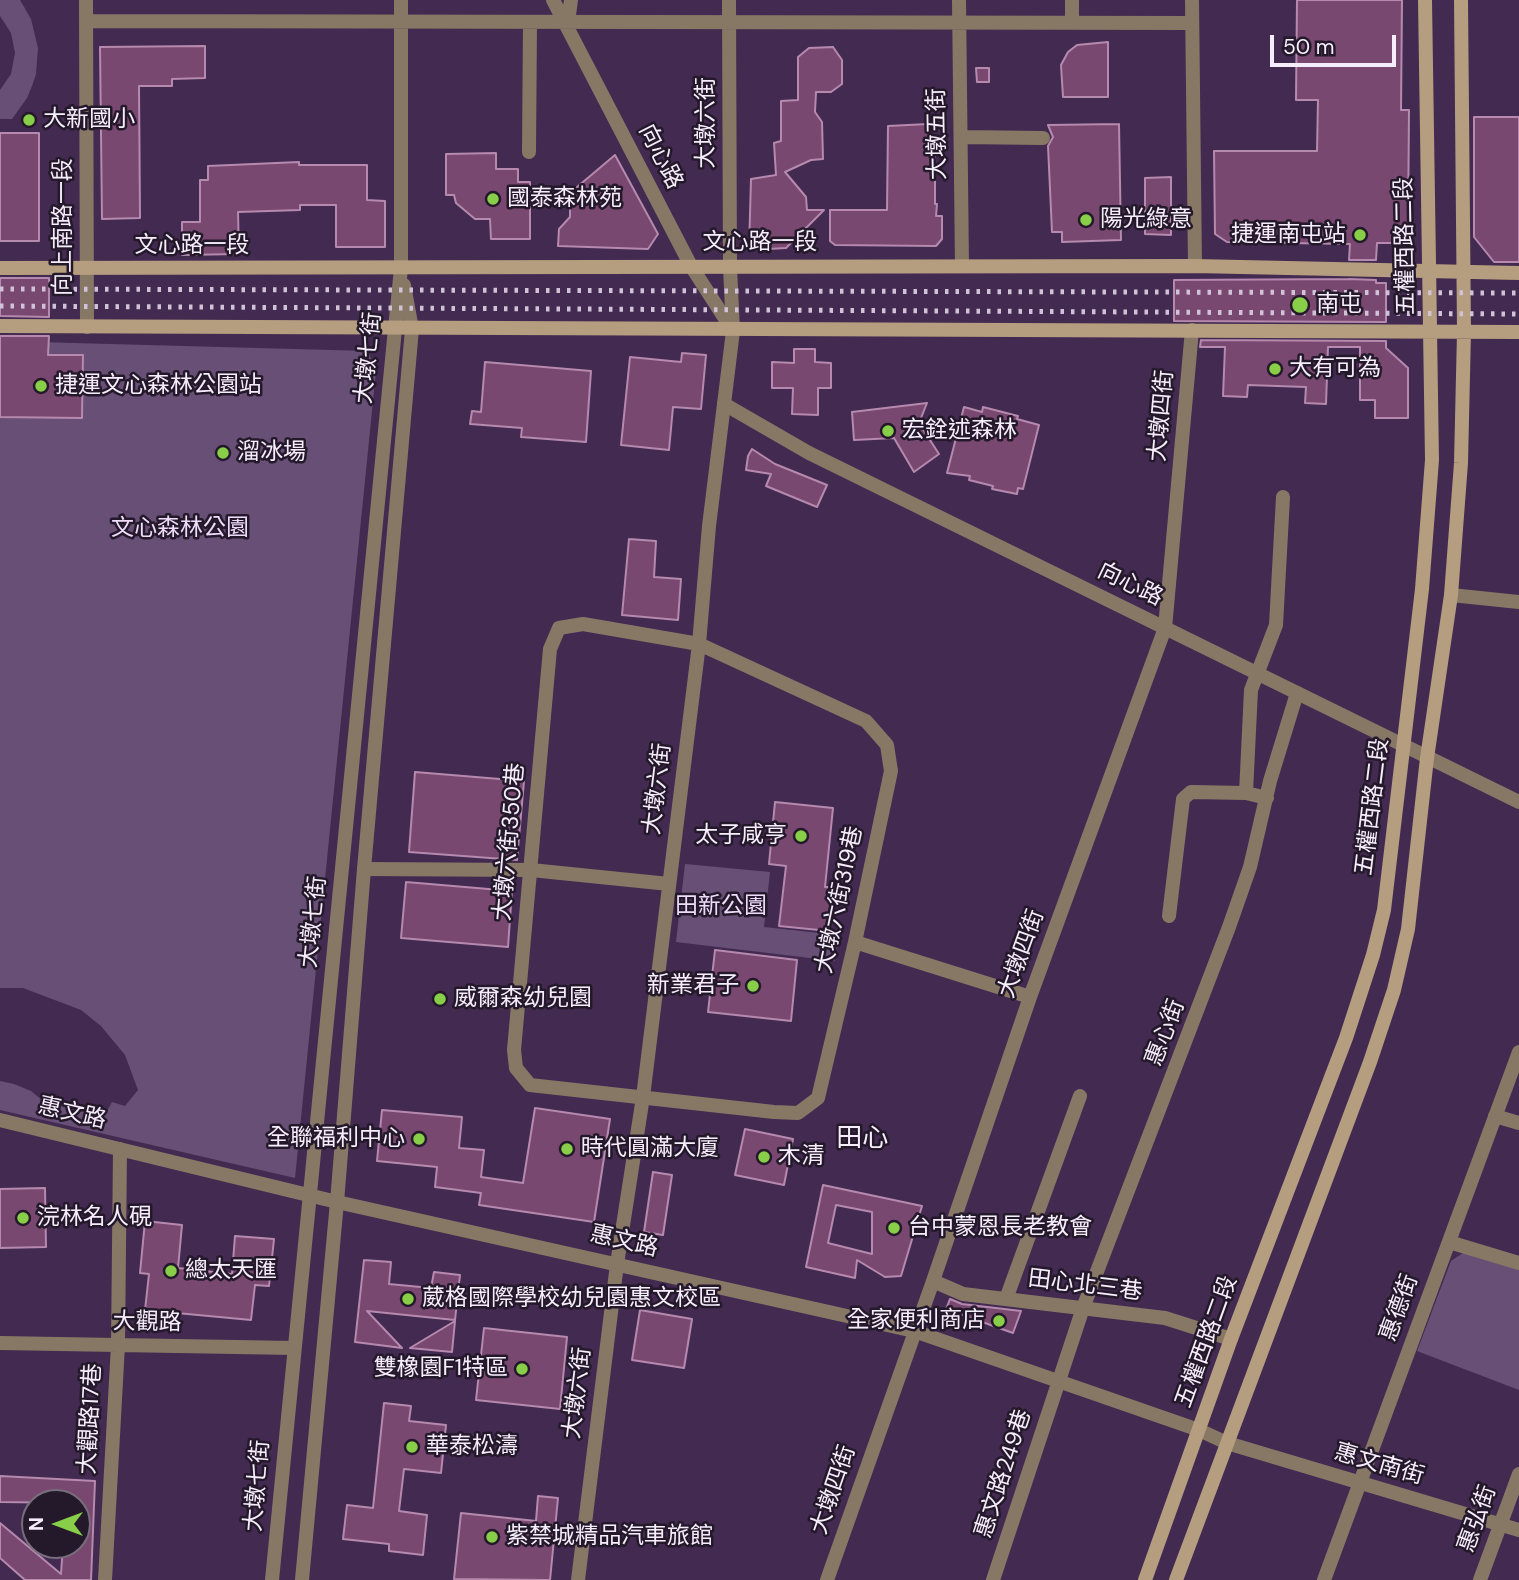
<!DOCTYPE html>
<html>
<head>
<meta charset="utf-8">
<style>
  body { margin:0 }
  #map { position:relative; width:1519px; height:1580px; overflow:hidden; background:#432a51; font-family:"DM Sans",sans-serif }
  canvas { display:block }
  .north { position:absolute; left:21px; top:1489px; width:70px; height:70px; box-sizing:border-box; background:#24192a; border:2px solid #786e7e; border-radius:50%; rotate:270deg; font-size:19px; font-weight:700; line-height:28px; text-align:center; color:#f6edfc }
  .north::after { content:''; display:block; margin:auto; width:24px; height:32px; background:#89ce48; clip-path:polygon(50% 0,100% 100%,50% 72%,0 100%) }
  .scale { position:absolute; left:1270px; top:35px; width:126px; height:32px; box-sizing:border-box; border:4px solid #f6edfc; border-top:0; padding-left:9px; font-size:21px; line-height:24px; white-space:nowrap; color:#f6edfc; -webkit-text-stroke:5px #24192a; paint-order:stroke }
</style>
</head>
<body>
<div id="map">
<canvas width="1519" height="1580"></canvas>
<div class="north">N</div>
<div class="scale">50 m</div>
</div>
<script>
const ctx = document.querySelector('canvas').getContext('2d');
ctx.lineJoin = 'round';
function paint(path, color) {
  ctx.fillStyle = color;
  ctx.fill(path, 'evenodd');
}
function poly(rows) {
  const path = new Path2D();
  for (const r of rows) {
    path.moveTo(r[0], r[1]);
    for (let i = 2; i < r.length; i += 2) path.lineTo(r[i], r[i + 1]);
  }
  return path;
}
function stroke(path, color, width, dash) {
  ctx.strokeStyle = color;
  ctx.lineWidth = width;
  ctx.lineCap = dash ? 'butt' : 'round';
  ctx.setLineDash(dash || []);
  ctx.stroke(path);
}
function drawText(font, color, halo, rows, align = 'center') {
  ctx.font = font + ' "DM Sans","Noto Sans TC",sans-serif';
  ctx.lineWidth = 5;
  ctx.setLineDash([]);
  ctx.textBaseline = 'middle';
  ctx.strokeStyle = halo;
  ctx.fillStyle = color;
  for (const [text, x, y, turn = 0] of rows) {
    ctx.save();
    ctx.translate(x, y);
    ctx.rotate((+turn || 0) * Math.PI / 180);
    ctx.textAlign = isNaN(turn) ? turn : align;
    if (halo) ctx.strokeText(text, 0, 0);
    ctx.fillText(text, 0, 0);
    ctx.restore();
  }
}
paint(poly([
  [0,0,20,0,31,19,38,48,36,74,32,86,27,98,12,119,0,119,0,90,11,74,15,53,11,33,0,16],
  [0,341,368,351,376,371,295,1178,0,1110,0,1081,14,1084,31,1091,43,1101,57,1105,71,1105,105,1115,112,1102,125,1106,138,1090,125,1055,101,1026,81,1010,23,988,0,988],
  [685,864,770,872,764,927,838,935,835,961,676,942],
  [1463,1253,1519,1270,1519,1390,1417,1351,1451,1261]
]), '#684f76');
const building = poly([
  [1297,0,1402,0,1401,110,1409,110,1408,228,1398,243,1377,243,1376,260,1349,260,1350,244,1227,242,1215,234,1214,151,1317,151,1318,100,1296,100,1297,0],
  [1108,42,1108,97,1063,97,1061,65,1068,52,1077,45,1108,42],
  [205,46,205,78,172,79,172,86,139,86,140,218,102,219,100,47,205,46],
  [833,47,842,60,842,84,831,92,816,92,815,112,822,122,823,159,811,160,785,172,806,197,807,210,824,210,786,248,749,250,751,179,776,175,774,143,781,141,781,101,798,100,798,57,809,48,833,47],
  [976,68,989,68,989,82,977,82,976,68],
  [1474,117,1519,117,1519,262,1494,262,1474,237,1474,117],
  [928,124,928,136,935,147,935,204,937,204,936,216,942,216,942,239,936,246,835,245,830,241,830,210,887,210,888,126,928,124],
  [1119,124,1121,240,1062,242,1062,232,1052,232,1048,146,1053,137,1048,125,1119,124],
  [0,133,39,133,39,241,0,241,0,133],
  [496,153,496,169,518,169,518,182,530,182,530,239,491,239,490,219,475,219,456,203,454,195,446,195,446,154,496,153],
  [615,155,658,234,648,249,558,246,559,229,570,217,570,193,615,155],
  [299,162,299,165,367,165,367,200,385,201,385,247,336,247,336,205,300,205,300,210,238,212,239,254,182,255,182,222,200,222,200,180,208,180,208,166,299,162],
  [1171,177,1171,235,1145,234,1145,178,1171,177],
  [0,278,49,278,49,317,0,316,0,278],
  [1349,279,1376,280,1376,283,1386,283,1386,322,1174,321,1174,280,1349,279],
  [0,336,49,336,48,355,83,355,82,418,0,417,0,336],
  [1201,340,1386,341,1386,348,1408,368,1408,418,1375,418,1375,400,1360,400,1360,347,1328,347,1326,404,1305,403,1306,387,1248,385,1247,397,1223,396,1225,347,1200,347,1201,340],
  [794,349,815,349,815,362,831,363,831,388,818,388,818,415,792,414,793,388,772,388,772,362,794,363,794,349],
  [682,353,706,355,701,409,673,407,669,450,621,445,630,357,681,362,682,353],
  [485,362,591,371,586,442,521,437,522,428,470,424,472,411,481,412,485,362],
  [927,403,919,423,939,454,914,472,894,438,854,440,852,412,927,403],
  [964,407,982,412,983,407,1018,416,1017,419,1039,425,1023,489,1018,488,1017,494,992,489,993,486,969,480,970,476,947,473,964,407],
  [752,449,775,464,827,485,817,507,766,486,771,474,746,470,748,456,752,449],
  [629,539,656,541,654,577,681,579,678,620,622,615,629,539],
  [415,772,524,781,517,860,409,852,415,772],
  [775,802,833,808,825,887,834,887,829,931,779,926,786,866,769,864,775,802],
  [406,882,512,891,508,947,401,938,406,882],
  [715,950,797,960,791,1021,708,1012,715,950],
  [535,1108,610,1119,594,1222,479,1205,481,1193,435,1187,437,1167,377,1161,382,1110,462,1117,459,1148,484,1150,481,1177,523,1183,535,1108],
  [745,1129,793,1139,784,1185,735,1175,745,1129],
  [653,1172,672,1175,663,1235,644,1232,653,1172],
  [823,1185,922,1206,901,1276,885,1277,857,1260,855,1278,806,1267,823,1185],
  [836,1205,872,1212,872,1254,828,1243,836,1205],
  [45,1188,46,1247,0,1248,0,1189,45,1188],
  [145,1221,182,1225,178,1268,232,1274,235,1236,274,1239,269,1286,255,1285,251,1320,145,1310,149,1274,140,1273,145,1221],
  [364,1260,391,1262,389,1284,431,1288,434,1272,460,1275,455,1320,367,1311,402,1348,355,1342,364,1260],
  [950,1299,962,1304,1021,1311,1013,1333,946,1309,950,1299],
  [640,1310,692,1319,684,1368,632,1360,640,1310],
  [455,1321,452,1352,410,1348,455,1321],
  [484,1328,567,1337,560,1409,476,1400,484,1328],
  [384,1403,411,1406,409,1421,446,1425,441,1473,404,1469,399,1511,427,1515,423,1555,389,1551,389,1544,343,1539,347,1505,373,1508,384,1403],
  [0,1476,95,1481,91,1580,25,1580,0,1558,0,1523,61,1574,63,1545,77,1545,77,1503,0,1502,0,1476],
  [538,1496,558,1498,550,1580,454,1579,461,1513,536,1521,538,1496]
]);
paint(building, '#784870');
stroke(building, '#b689ae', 2);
stroke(poly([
  [86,0,87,327],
  [401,0,401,268],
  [553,0,691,266,733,331],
  [959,0,962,266],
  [1192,0,1195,266],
  [86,21,1192,23],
  [568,22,571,0],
  [1072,23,1072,0],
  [961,137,1043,138],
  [529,152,530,22],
  [1451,595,1519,602],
  [583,624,699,644,866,721,887,745,891,771,855,942,818,1098,798,1113,774,1112,530,1085,516,1068,514,1050,550,649,559,628,583,624],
  [1246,793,1251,690,1276,625,1283,497],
  [364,869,531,870,669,884],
  [1169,916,1183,799,1191,792,1246,793,1267,798],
  [855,942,1030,997],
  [1495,1116,1519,1123],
  [0,1120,337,1202,914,1331,1199,1430,1227,1443,1519,1530],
  [1449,1242,1519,1263],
  [933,1281,963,1294,1165,1318,1231,1339],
  [1006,1299,1080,1096],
  [0,1343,294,1348],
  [105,1580,118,1345,120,1149],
  [578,1580,617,1264,643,1097,699,644,709,526,733,331,730,267,729,0],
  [827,1580,933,1281,1030,997,1165,628,1192,330],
  [993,1580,1083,1308,1229,927,1250,867,1270,781,1297,693],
  [1324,1580,1519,1052],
  [1480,1580,1519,1474]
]), '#877866', 14);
stroke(poly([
  [724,404,809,453,1519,802],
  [272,1580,401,268],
  [302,1580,337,1202,364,869,412,329,404,285]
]), '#877866', 14);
stroke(poly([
  [0,268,1195,266,1519,273],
  [0,326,1519,332],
  [1145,1580,1231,1339,1346,1038,1373,955,1384,910,1422,589,1432,460,1425,0],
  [1176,1580,1370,1062,1394,990,1408,929,1427,758,1451,595,1461,463,1464,332,1461,0]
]), '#b59d7f', 14);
stroke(poly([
  [0,289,1519,293],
  [0,306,1519,314]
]), '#d0c3d7', 5, [3.5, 7]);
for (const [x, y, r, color] of [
  [29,120,7,"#89ce48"],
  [493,199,7,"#89ce48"],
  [1086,220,7,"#89ce48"],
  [1360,235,7,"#89ce48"],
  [1300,305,9,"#89ce48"],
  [1275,369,7,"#89ce48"],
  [41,386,7,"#89ce48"],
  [888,431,7,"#89ce48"],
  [223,453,7,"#89ce48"],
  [801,836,7,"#89ce48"],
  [753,986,7,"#89ce48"],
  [440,999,7,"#89ce48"],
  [419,1139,7,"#89ce48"],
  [567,1149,7,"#89ce48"],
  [764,1157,7,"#89ce48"],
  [23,1218,7,"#89ce48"],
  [894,1228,7,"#89ce48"],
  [171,1271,7,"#89ce48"],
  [408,1299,7,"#89ce48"],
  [999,1321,7,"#89ce48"],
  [522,1369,7,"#89ce48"],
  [412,1447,7,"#89ce48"],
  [492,1537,7,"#89ce48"]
]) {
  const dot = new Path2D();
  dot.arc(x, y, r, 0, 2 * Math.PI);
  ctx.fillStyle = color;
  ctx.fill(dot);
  stroke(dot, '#24192a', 2.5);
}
drawText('23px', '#f6edfc', '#24192a', [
  ["大新國小",43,120],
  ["國泰森林苑",507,199],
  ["陽光綠意",1100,220],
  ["捷運南屯站",1346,235,"right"],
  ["南屯",1316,305],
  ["大有可為",1289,369],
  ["捷運文心森林公園站",55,386],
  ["宏銓述森林",902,431],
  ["溜冰場",237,453],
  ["太子咸亨",787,836,"right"],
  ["新業君子",739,986,"right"],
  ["威爾森幼兒園",454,999],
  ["全聯福利中心",405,1139,"right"],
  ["時代圓滿大廈",581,1149],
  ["木清",778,1157],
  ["浣林名人硯",37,1218],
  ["台中蒙恩長老教會",908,1228],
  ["總太天匯",185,1271],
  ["葳格國際學校幼兒園惠文校區",422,1299],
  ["全家便利商店",985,1321,"right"],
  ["雙橡園F1特區",508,1369,"right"],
  ["華泰松濤",426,1447],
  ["紫禁城精品汽車旅館",506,1537]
], 'left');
drawText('23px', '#f6edfc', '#24192a', [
  ["大墩六街",707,123,-90],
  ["大墩五街",938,134,-91],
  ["向心路",660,157,63],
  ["向上南路一段",64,227,-90],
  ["文心路一段",760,243],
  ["文心路一段",192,246],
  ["五權西路二段",1406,246,-91],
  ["大墩七街",369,358,-84],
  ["大墩四街",1162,416,-85],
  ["向心路",1130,585,26],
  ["大墩六街",658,789,-83],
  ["五權西路二段",1373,807,-83],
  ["大墩六街350巷",510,842,-85],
  ["大墩六街319巷",840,900,-78],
  ["大墩七街",314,922,-84],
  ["大墩四街",1022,954,-70],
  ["惠心街",1166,1033,-69],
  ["惠文路",72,1114,13],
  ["惠文路",624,1242,13],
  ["田心北三巷",1085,1286,7],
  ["惠德街",1400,1308,-70],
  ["大觀路",147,1323,1],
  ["五權西路二段",1207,1342,-70],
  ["大墩六街",578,1393,-83],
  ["大觀路17巷",91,1419,-87],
  ["惠文南街",1379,1465,16],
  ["惠文路249巷",1004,1474,-72],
  ["大墩七街",258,1486,-85],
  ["大墩四街",834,1490,-71],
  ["惠弘街",1478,1519,-70]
]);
drawText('23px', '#eedbfa', '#24192a', [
  ["文心森林公園",180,529],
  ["田新公園",721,907]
]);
drawText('26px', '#f6edfc', '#24192a', [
  ["田心",862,1139]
]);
</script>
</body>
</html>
